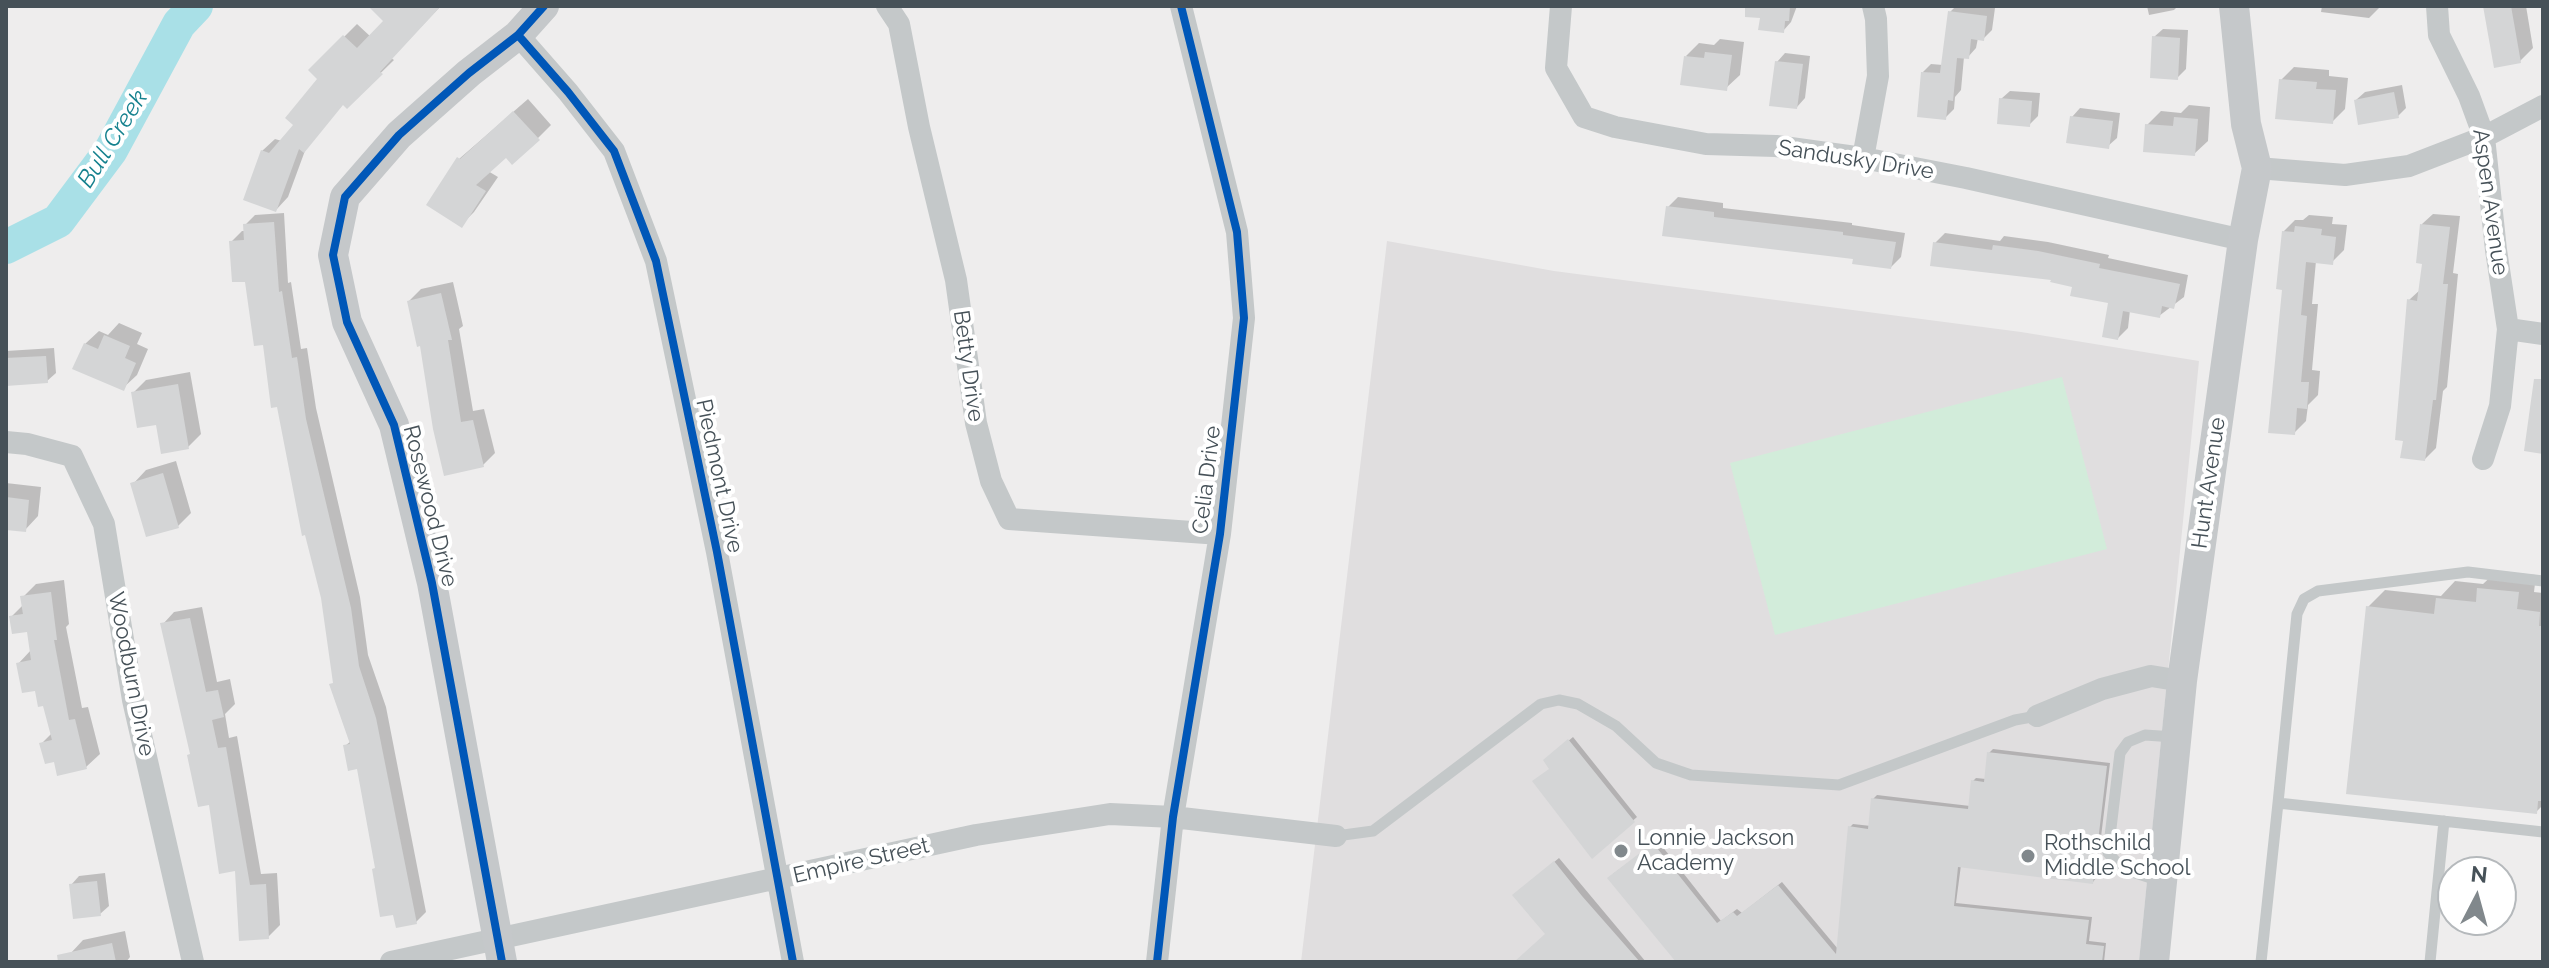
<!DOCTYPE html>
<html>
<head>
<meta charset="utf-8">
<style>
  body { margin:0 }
  #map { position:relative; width:2549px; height:968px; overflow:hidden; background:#eeeded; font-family:Raleway,sans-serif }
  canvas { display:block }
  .frame { position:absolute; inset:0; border:8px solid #465158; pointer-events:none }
  .north { position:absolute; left:2437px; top:856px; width:80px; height:80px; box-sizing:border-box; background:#fff; border:2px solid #b5b9bc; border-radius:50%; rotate:6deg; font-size:22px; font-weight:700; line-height:32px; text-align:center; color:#465158 }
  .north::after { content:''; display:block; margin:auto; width:28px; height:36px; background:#81888c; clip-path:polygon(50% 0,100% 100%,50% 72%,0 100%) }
</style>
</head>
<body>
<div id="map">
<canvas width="2549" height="968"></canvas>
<div class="frame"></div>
<div class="north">N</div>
</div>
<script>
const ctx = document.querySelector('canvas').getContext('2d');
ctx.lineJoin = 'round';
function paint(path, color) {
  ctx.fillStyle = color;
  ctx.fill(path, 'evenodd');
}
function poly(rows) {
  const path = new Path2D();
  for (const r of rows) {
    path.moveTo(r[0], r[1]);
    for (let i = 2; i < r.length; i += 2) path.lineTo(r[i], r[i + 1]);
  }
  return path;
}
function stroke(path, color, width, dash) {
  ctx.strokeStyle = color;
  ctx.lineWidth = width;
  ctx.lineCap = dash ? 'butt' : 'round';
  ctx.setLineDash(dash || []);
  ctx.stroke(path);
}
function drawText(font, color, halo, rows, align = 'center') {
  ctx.font = font + ' Raleway,sans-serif';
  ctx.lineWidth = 8;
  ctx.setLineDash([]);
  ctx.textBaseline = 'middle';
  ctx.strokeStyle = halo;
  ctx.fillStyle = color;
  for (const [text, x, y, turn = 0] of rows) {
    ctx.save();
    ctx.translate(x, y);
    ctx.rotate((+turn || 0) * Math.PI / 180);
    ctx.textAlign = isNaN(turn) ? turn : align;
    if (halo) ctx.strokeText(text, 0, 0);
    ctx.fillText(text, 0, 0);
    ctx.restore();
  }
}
paint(poly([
  [1387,241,1554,271,2021,332,2199,361,2139,962,1301,962]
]), '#e0dedf');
paint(poly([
  [2062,377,2107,549,1775,635,1730,463]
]), '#d2ecda');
paint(poly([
  [382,6,441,6,391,58,394,60,347,106,344,103,306,148,288,197,276,210,262,151,275,139,282,141,296,124,320,78,311,70,357,24,371,37,386,20],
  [1754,6,1797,6,1791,22,1783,31,1762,17],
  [1956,6,1995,8,1992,30,1983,39,1978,38,1976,48,1968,57,1964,57,1961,90,1955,97,1954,109,1945,118,1923,72,1931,64,1943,65,1950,12],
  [2147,6,2178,6,2174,10,2149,15],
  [2322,6,2381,6,2369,18,2321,12],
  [2485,6,2526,6,2533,48,2520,61],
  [2163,29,2188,30,2186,69,2177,78,2154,37],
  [1720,39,1744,42,1740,75,1726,88,1686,56,1699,43,1714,45],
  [1785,53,1810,56,1805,98,1797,107,1777,62],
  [2294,67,2329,70,2329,76,2348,78,2345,109,2332,122,2281,80],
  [2402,85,2406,108,2398,116,2356,100,2365,92],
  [2010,91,2040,93,2038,116,2029,125,2001,99],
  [528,99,551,125,538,138,506,155,488,171,498,177,474,212,461,225,459,159],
  [2189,105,2210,107,2208,141,2194,154,2147,125,2161,111,2181,113],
  [2080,108,2120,113,2117,138,2108,146,2072,117],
  [1678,197,1723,203,1723,208,1852,223,1852,225,1905,233,1901,257,1891,267,1668,207],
  [284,213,288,283,291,282,301,349,307,348,316,408,360,597,368,655,386,707,426,912,416,922,377,867,359,766,345,746,351,741,335,681,323,598,264,342,246,279,231,242,242,231,246,231,245,225,255,215],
  [2433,214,2460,216,2453,273,2458,274,2447,387,2443,391,2436,448,2425,459,2409,300,2421,289,2424,262,2422,224],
  [2309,215,2333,217,2332,224,2347,225,2344,250,2332,262,2316,261,2312,304,2318,304,2312,370,2320,371,2318,395,2308,405,2306,421,2294,433,2284,288,2283,232,2295,220,2303,220],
  [1945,233,2000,241,2004,236,2048,242,2109,255,2108,258,2188,275,2184,297,2159,316,2130,310,2128,328,2118,338,2110,302,2074,285,1935,243],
  [453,282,463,326,459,329,473,411,484,409,495,453,483,465,446,474,422,344,409,301,421,289],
  [119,323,142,333,137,344,148,349,137,375,123,388,85,344,99,331,108,335],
  [54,348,56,373,47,381,6,384,6,351],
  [190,372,201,434,188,447,158,423,133,393,146,380],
  [176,461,191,513,178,526,133,484,146,470],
  [6,483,41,487,38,516,25,530,6,528],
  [2497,571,2536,575,2534,592,2543,593,2543,805,2536,812,2368,607,2385,590,2441,596,2455,581,2483,584],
  [64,580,69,624,66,627,82,708,88,707,100,754,86,767,55,760,42,743,52,733,45,704,18,664,31,650,29,630,12,616,24,604,23,597,36,584],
  [202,607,217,682,230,679,235,704,225,714,229,738,237,736,261,874,277,873,280,925,268,937,237,869,192,753,163,624,174,612],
  [1573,737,1637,817,1592,856,1546,760],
  [1993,749,2110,763,2096,878,2093,882,1961,865,1956,903,2092,917,2089,941,2106,943,2104,962,1679,962,1613,874,1658,841,1721,921,1737,909,1742,913,1782,882,1838,949,1850,827,1853,824,1871,826,1873,799,1877,795,1970,806,1973,781,1976,778,1986,779,1989,753],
  [1559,858,1646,962,1528,962,1547,934,1519,891],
  [105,873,109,906,100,914,71,885,79,876],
  [125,931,130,957,126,962,72,962,70,954,83,940]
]), '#0003');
stroke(poly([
  [6,247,58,221,111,150,179,24,196,6]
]), '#a9e0e7', 34);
paint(poly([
  [368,6,441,6,380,72,383,74,347,109,343,105,304,153,299,149,276,212,243,200,261,150,269,153,293,125,285,118,317,79,308,70,343,35,357,48,383,21],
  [1745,6,1790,6,1789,21,1785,21,1784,33,1758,30,1760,18,1745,17],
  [2483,6,2511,6,2521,63,2494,68],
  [1948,11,1987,16,1984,41,1971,39,1969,59,1957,58,1953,101,1948,100,1946,120,1917,117,1921,72,1940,73],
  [2152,36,2180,38,2178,80,2150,78],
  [1705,52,1732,55,1727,91,1680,85,1684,56,1704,58],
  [1775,61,1803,64,1797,109,1769,106],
  [2279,79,2317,82,2316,89,2336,90,2333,124,2275,119],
  [2394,92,2399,118,2358,125,2354,100],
  [1999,98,2032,101,2030,127,1997,124],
  [513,111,540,140,512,165,506,158,476,185,486,191,462,228,426,205,457,157,460,159],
  [2070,116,2113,121,2109,149,2066,143],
  [2174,117,2198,119,2195,156,2143,152,2145,124,2173,126],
  [1666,206,1714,212,1714,217,1843,232,1843,235,1896,242,1891,269,1852,264,1853,259,1662,236],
  [274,222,279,292,282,291,292,358,297,357,306,419,351,608,359,666,376,718,417,924,396,928,393,915,380,917,372,869,375,868,357,769,348,771,343,745,350,744,329,684,333,683,321,598,305,535,302,536,277,407,271,408,263,345,254,346,245,282,232,282,229,241,244,240,243,224],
  [2420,224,2450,227,2443,284,2448,284,2436,400,2433,400,2425,461,2400,458,2403,441,2395,440,2407,299,2417,301,2422,264,2416,263],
  [2295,226,2322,229,2321,235,2336,237,2333,265,2306,262,2301,315,2307,316,2301,382,2309,382,2307,409,2297,408,2295,435,2268,433,2282,290,2276,289,2282,231,2294,232],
  [1933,242,1992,250,1993,245,2038,251,2100,264,2099,268,2180,284,2174,309,2162,306,2160,318,2123,311,2118,340,2102,337,2108,303,2070,296,2072,287,2050,282,2051,280,1930,266],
  [441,293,452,340,448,340,461,422,473,420,484,467,444,476,433,429,420,346,417,347,407,301],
  [104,335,130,346,125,358,136,363,124,391,72,369,84,343,98,349],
  [46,356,48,383,6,386,6,358],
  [2534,379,2543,379,2543,454,2524,451],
  [178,384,189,449,161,454,156,425,137,428,131,392],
  [163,473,179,528,146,537,130,483],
  [6,497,29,500,26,532,6,530],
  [2477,588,2519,592,2517,609,2540,612,2539,626,2543,626,2543,801,2538,801,2537,814,2346,794,2366,606,2434,614,2436,598,2476,602],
  [51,592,57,640,54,640,69,720,75,719,87,769,57,776,54,762,45,764,39,743,52,740,43,706,38,707,35,691,22,693,16,663,31,660,27,632,12,634,9,616,23,614,20,596],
  [190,618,206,692,218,690,224,717,212,720,218,748,226,747,250,885,266,884,269,939,239,941,235,871,219,874,209,805,198,807,187,755,190,754,160,623],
  [1568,739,1635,822,1592,859,1532,781,1549,769,1543,760],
  [1987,752,2107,766,2093,884,1958,867,1954,906,2089,920,2086,944,2104,946,2102,962,1676,962,1607,878,1653,843,1717,923,1733,912,1737,916,1778,885,1836,954,1848,826,1868,829,1871,798,1968,809,1971,780,1984,782],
  [1554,861,1582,896,1640,962,1514,962,1545,934,1512,895],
  [97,881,101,916,73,919,69,884],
  [112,943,116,962,58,962,57,955]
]), '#d4d5d6');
stroke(poly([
  [2278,803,2297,614,2304,599,2318,591,2468,572,2543,581],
  [1336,836,1373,831,1541,704,1559,700,1578,704,1616,726,1656,763,1691,775,1839,785,2015,720,2037,716],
  [2160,881,2123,869,2108,853,2120,753,2128,742,2145,735,2174,737],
  [2261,962,2278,803,2543,832],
  [2430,962,2444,821]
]), '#c4c8c9', 11);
stroke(poly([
  [887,6,899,24,919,127,956,280,976,423,991,481,1009,519,1220,534],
  [1561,6,1556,68,1584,117,1615,127,1706,144,1776,146,1863,158,1966,178,2243,240],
  [2437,6,2439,35,2469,96,2484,137,2496,250,2508,329,2500,406,2483,459],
  [518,35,568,92,614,151,656,261,717,552,793,962],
  [1863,158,1878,76,1876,19,1873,6],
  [2257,168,2345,175,2409,166,2484,137,2543,106],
  [2508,329,2543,334],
  [6,442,27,444,72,456,104,524,133,700,193,962],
  [2037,716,2102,689,2151,676,2182,681],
  [391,962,976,835,1110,814,1173,817,1336,836],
  [1157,962,1173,817,1220,534,1244,318,1237,232,1181,6]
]), '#c4c8c9', 22);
stroke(poly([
  [502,962,432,583,394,425,347,322,333,255,345,197,399,135,469,73,518,35,544,6],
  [2154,962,2182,681,2243,240,2257,168,2246,124,2234,6]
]), '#c5c8ca', 30);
stroke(poly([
  [518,35,568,92,614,151,656,261,717,552,793,962],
  [502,962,432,583,394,425,347,322,333,255,345,197,399,135,469,73,518,35,544,6],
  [1157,962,1173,817,1220,534,1244,318,1237,232,1181,6]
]), '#0057b8', 8);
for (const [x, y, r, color] of [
  [1621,851,8,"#81888c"],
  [2028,856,8,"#81888c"]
]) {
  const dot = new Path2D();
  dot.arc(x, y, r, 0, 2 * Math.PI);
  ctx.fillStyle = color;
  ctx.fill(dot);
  stroke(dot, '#fff', 3);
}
drawText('22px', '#465158', '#fff', [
  ["Sandusky Drive",1856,160,9],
  ["Aspen Avenue",2490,202,82],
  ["Betty Drive",968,366,82],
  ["Piedmont Drive",719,476,78],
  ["Celia Drive",1207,480,-83],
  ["Hunt Avenue",2209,483,-82],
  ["Rosewood Drive",430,506,76],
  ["Woodburn Drive",131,674,79],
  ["Empire Street",861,861,-13]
]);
drawText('22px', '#465158', '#fff', [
  ["Lonnie Jackson",1637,838],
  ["Academy",1637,863],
  ["Rothschild",2044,843],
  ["Middle School",2044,868]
], 'left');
drawText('italic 24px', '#15818e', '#fff', [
  ["Bull Creek",113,139,-58]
]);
</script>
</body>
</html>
